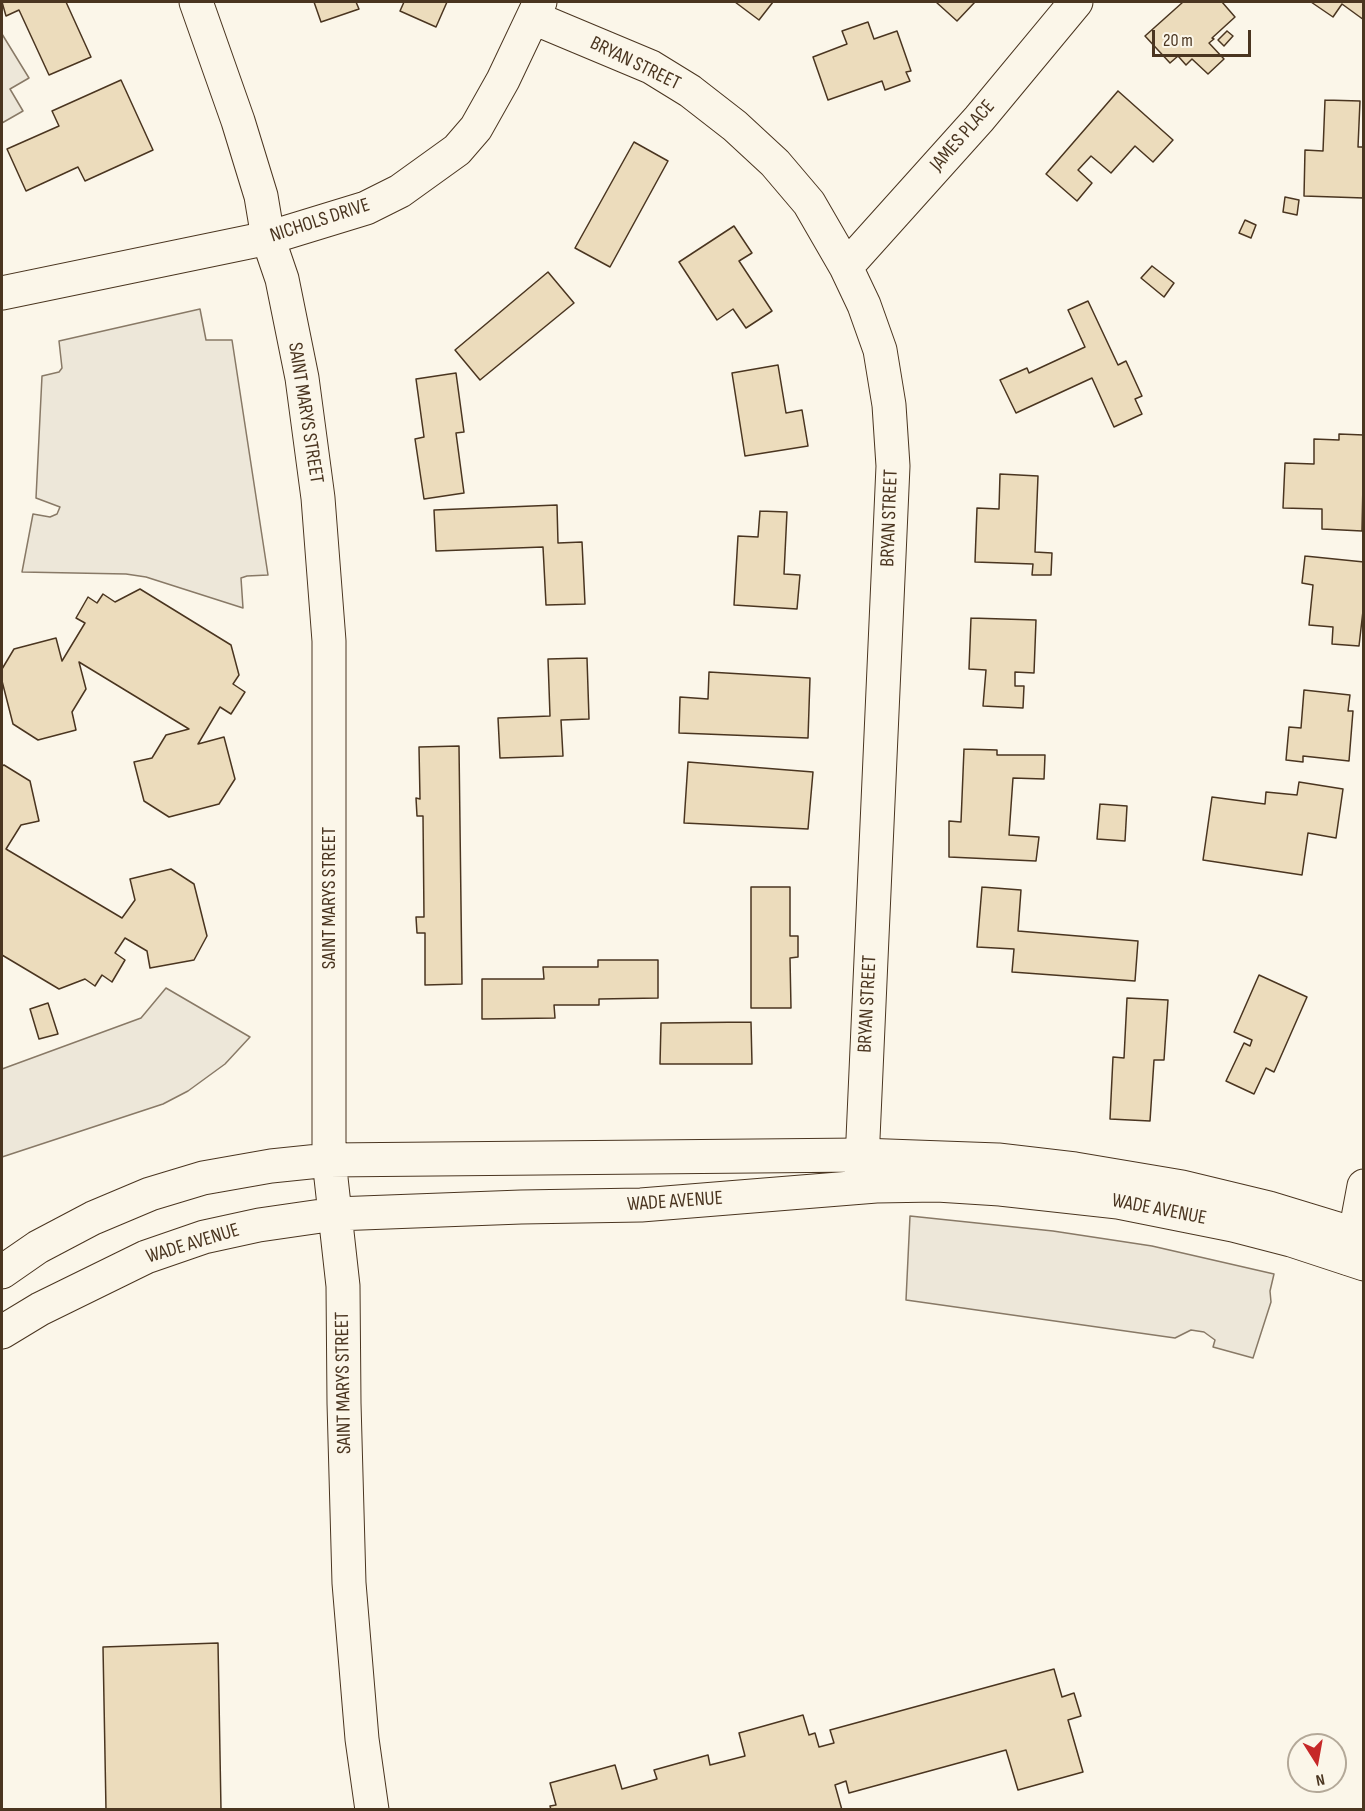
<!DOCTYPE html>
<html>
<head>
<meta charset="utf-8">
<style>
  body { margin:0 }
  #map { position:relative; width:1365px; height:1811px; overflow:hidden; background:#fbf6e9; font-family:"Sofia Sans Condensed",sans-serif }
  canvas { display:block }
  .frame { position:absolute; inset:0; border:3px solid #4a3520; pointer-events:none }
  .north { position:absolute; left:1287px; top:1733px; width:60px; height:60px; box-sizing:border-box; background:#fbf6e9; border:2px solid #b4a999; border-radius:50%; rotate:169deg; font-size:16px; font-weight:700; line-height:24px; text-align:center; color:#4a3520 }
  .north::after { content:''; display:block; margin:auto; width:21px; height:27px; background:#c62828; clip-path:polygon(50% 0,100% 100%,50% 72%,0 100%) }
  .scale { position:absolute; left:1152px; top:30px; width:99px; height:27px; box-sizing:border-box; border:3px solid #4a3520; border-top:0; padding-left:8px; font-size:18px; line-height:21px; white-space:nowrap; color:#4a3520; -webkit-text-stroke:4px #fbf6e9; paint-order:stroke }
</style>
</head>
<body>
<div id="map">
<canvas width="1365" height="1811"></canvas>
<div class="frame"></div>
<div class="north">N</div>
<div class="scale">20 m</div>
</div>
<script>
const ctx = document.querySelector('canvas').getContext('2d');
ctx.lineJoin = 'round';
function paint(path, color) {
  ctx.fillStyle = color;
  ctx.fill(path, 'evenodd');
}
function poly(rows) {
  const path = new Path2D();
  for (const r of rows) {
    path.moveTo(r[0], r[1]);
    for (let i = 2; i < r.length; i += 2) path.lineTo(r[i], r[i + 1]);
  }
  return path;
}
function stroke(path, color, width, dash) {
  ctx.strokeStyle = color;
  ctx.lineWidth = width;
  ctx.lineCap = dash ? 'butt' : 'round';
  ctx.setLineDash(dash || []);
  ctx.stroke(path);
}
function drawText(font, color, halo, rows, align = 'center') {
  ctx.font = font + ' "Sofia Sans Condensed",sans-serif';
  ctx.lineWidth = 4.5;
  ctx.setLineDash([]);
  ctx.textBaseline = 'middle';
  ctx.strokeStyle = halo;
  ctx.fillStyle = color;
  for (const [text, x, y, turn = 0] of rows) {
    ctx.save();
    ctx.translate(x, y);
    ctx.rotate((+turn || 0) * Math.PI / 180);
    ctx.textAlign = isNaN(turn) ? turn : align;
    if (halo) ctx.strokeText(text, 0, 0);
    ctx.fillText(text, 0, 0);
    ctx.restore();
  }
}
const parking = poly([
  [2,34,29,78,10,89,23,111,2,123,2,34],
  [200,309,206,340,232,340,268,575,247,576,241,578,243,608,146,577,126,574,22,572,33,514,50,517,57,514,60,507,36,498,42,376,59,372,62,368,59,341,200,309],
  [166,988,250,1037,225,1064,188,1091,163,1104,2,1157,2,1069,141,1018,166,988],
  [910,1216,1053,1231,1152,1246,1274,1274,1270,1291,1271,1302,1253,1358,1213,1347,1215,1340,1204,1332,1191,1330,1175,1338,906,1300,910,1216]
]);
paint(parking, '#ede7d9');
stroke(parking, '#887966', 1.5);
const building = poly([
  [2,2,66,2,91,57,49,75,19,10,6,16,2,2],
  [314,2,356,2,359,9,321,22,314,2],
  [404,2,447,2,436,27,400,11,404,2],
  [735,2,773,2,759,20,735,2],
  [936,2,975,2,957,21,936,2],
  [1183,2,1222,2,1235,17,1212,38,1214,39,1209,43,1224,59,1208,74,1192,59,1186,65,1178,56,1170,63,1145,36,1183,2],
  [1311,2,1364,2,1364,20,1342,4,1333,17,1311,2],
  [868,22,874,39,897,31,911,71,906,72,910,81,885,90,882,81,828,100,813,57,847,44,842,31,868,22],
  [1227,31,1233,36,1224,46,1218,40,1227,31],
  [121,80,153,150,85,181,78,167,26,191,7,149,59,126,52,111,121,80],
  [1118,91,1173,140,1153,162,1135,146,1111,173,1091,156,1078,170,1092,183,1077,201,1046,174,1118,91],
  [1325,100,1360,101,1358,147,1364,147,1364,198,1304,196,1305,150,1323,151,1325,100],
  [634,142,668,161,610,267,575,248,634,142],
  [1285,197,1299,200,1297,215,1283,212,1285,197],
  [1245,220,1256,225,1251,238,1239,233,1245,220],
  [734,226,752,253,739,261,772,311,746,328,733,309,717,320,679,262,734,226],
  [1152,266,1174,283,1164,297,1141,278,1152,266],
  [548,272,574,303,480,380,455,350,548,272],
  [1088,301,1118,365,1126,361,1142,396,1135,399,1142,414,1114,427,1092,378,1016,413,1000,380,1027,368,1029,373,1085,347,1068,310,1088,301],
  [778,365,786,413,802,410,808,446,745,456,732,373,778,365],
  [456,373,464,432,456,433,464,493,424,499,415,439,424,437,416,379,456,373],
  [1339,434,1364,435,1362,531,1322,529,1322,509,1283,508,1285,463,1314,464,1314,439,1339,440,1339,434],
  [1000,474,1038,476,1035,552,1052,553,1051,575,1032,575,1033,564,975,562,977,508,999,509,1000,474],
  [557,505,558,543,582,542,585,604,546,605,543,547,436,551,434,510,557,505],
  [760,511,787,512,784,574,800,575,797,609,734,605,738,536,758,537,760,511],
  [1305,556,1364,562,1364,602,1359,646,1332,644,1333,627,1309,625,1313,585,1302,583,1305,556],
  [140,589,231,645,239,675,233,684,245,692,231,714,220,707,198,744,224,737,235,779,219,804,169,817,144,801,134,762,152,758,166,735,189,729,79,662,86,689,72,712,76,730,38,740,13,724,2,681,2,669,14,649,56,638,62,661,85,623,76,618,88,597,97,603,103,594,115,602,140,589],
  [971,618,1036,620,1034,673,1015,672,1015,686,1024,686,1023,708,983,706,986,670,969,669,971,618],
  [587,658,589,719,561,720,563,756,500,758,498,718,550,716,548,659,587,658],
  [709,672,810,678,808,738,679,733,680,697,708,699,709,672],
  [1304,690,1350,695,1348,711,1353,711,1349,761,1303,756,1303,762,1286,760,1289,727,1301,728,1304,690],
  [459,746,462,984,425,985,425,933,417,933,416,917,424,917,423,816,417,816,416,798,420,799,419,747,459,746],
  [964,749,997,750,997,755,1045,755,1044,779,1013,778,1009,835,1039,837,1036,861,949,857,949,821,961,822,964,749],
  [688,762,813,772,808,829,684,823,688,762],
  [4,765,30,781,39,821,21,825,6,849,122,918,135,900,130,879,171,869,194,884,207,936,194,960,150,968,147,951,125,938,115,953,125,960,112,982,102,975,95,986,85,979,59,989,2,955,2,766,4,765],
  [1299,782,1343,789,1336,838,1308,833,1302,875,1203,860,1212,797,1265,804,1266,792,1297,795,1299,782],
  [1100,804,1127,806,1125,841,1097,839,1100,804],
  [751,887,790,887,790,936,798,936,798,957,790,958,791,1008,751,1008,751,887],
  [982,887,1021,890,1018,931,1138,941,1135,981,1012,972,1014,949,977,947,982,887],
  [598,960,658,960,658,998,599,999,599,1005,554,1005,555,1018,482,1019,482,979,544,979,543,967,598,967,598,960],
  [1259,975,1307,997,1274,1072,1266,1068,1254,1094,1226,1081,1244,1043,1250,1046,1252,1040,1234,1032,1259,975],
  [1127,998,1168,1000,1164,1060,1154,1060,1150,1121,1110,1119,1113,1057,1124,1058,1127,998],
  [48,1003,58,1034,39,1039,30,1009,48,1003],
  [751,1022,752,1064,660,1064,661,1023,751,1022],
  [218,1643,221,1810,106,1810,103,1647,218,1643],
  [1054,1669,1062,1697,1074,1693,1081,1716,1068,1720,1083,1772,1018,1790,1006,1750,849,1793,846,1781,835,1785,842,1810,551,1810,550,1806,556,1805,550,1783,615,1765,622,1789,657,1779,654,1770,708,1755,710,1765,745,1756,739,1733,803,1715,809,1735,815,1733,819,1747,834,1743,830,1730,1054,1669]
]);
paint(building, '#ecdcbc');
stroke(building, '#4a3520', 1.5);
const minor = poly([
  [534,18,651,67,690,91,735,126,775,163,809,203,846,267,864,305,880,350,889,405,893,466,861,1183],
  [846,267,979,119,1076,2],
  [2,293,268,238,366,208,400,191,457,150,476,128,503,80,540,2],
  [1347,1258,1355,1234,1364,1186]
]);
const major = poly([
  [196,2,238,121,261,196,268,238,282,279,302,378,318,498,329,641,329,1160,343,1286,344,1403,349,1583,362,1739,372,1810],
  [2,1272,38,1247,93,1218,150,1194,203,1178,271,1166,329,1160,861,1155,998,1160,1075,1169,1182,1187,1269,1208,1364,1237],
  [2,1332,40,1309,146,1257,204,1237,259,1225,335,1214,521,1207,641,1205,876,1186,937,1185,1000,1189,1118,1202,1233,1225,1291,1240,1364,1264]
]);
stroke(minor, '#4a3520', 35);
stroke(major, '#4a3520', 35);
stroke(minor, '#fbf6e9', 33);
stroke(major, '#fbf6e9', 33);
drawText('20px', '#4a3520', '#fbf6e9', [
  ["BRYAN STREET",635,64,26],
  ["JAMES PLACE",963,136,-49],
  ["NICHOLS DRIVE",320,221,-18],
  ["SAINT MARYS STREET",305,413,81],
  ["BRYAN STREET",890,518,-88],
  ["SAINT MARYS STREET",330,898,-90],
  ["BRYAN STREET",868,1004,-87],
  ["WADE AVENUE",675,1202,-4],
  ["WADE AVENUE",1159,1210,11],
  ["WADE AVENUE",193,1244,-17],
  ["SAINT MARYS STREET",344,1383,-91]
]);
</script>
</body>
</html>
